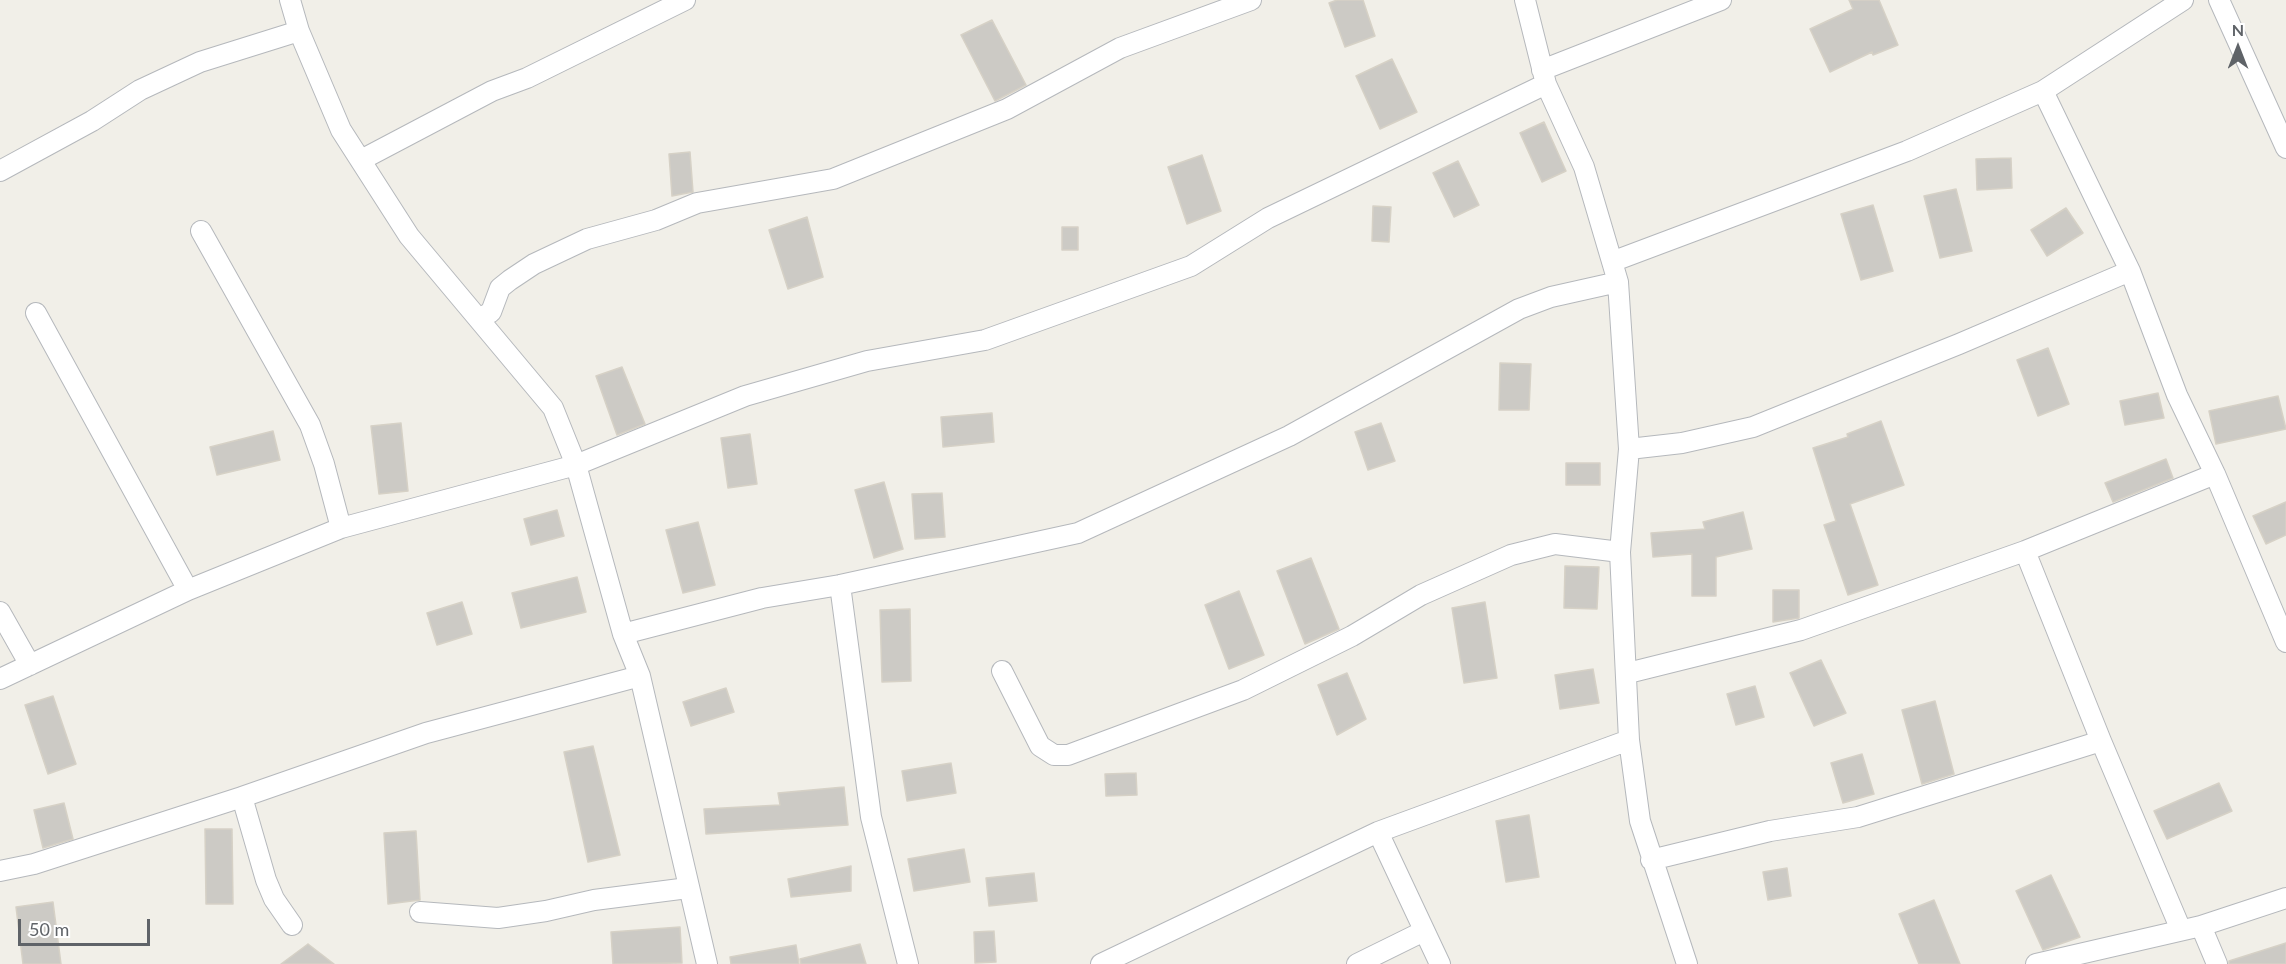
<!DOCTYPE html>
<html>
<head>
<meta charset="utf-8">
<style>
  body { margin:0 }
  #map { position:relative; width:2286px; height:964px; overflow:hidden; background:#f1efe8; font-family:Lato,sans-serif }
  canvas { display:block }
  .north { position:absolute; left:2208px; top:18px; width:60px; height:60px; -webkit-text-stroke:4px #fff; paint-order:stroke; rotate:0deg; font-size:16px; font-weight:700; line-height:24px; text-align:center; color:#5f6368 }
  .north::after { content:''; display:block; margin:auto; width:21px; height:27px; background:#5f6368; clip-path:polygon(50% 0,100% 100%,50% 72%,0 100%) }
  .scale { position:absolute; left:18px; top:919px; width:132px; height:27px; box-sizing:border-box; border:3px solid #5f6368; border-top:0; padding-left:8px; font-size:18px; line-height:21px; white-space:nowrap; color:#5f6368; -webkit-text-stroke:4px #fff; paint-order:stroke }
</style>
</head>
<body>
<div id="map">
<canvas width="2286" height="964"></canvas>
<div class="north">N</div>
<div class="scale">50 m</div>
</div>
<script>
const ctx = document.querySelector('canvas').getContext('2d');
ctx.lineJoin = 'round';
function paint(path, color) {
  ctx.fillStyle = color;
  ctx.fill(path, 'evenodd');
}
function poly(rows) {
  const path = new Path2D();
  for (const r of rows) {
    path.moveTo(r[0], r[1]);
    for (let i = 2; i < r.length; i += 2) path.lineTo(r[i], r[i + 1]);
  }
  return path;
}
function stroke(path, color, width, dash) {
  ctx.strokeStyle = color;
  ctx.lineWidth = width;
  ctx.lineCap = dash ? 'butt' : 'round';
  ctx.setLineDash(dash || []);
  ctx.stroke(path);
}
const building = poly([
  [1337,0,1363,0,1375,36,1345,47,1329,3,1337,0],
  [1849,0,1879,0,1898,45,1873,55,1872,52,1830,72,1810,29,1853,9,1849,0],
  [992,20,1026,85,995,101,961,35,992,20],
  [1392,59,1417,112,1380,129,1356,76,1392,59],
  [1544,122,1566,171,1542,182,1520,133,1544,122],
  [690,152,693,192,672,196,669,154,690,152],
  [1202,155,1221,211,1187,224,1168,167,1202,155],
  [2011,158,2012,188,1977,190,1976,159,2011,158],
  [1458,161,1479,205,1454,217,1433,173,1458,161],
  [1956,189,1972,251,1940,258,1924,196,1956,189],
  [1873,205,1893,271,1861,280,1841,214,1873,205],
  [1373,206,1391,207,1389,242,1372,241,1373,206],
  [2066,208,2083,233,2047,256,2031,230,2066,208],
  [807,217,823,277,788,289,769,230,807,217],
  [1062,227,1078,227,1078,250,1062,250,1062,227],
  [2048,348,2069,404,2038,416,2017,360,2048,348],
  [1500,363,1531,364,1529,410,1499,410,1500,363],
  [622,367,645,424,617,435,596,376,622,367],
  [2158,393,2164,418,2125,425,2120,401,2158,393],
  [2278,396,2286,429,2216,444,2209,411,2278,396],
  [992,413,994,442,943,447,941,417,992,413],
  [1881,421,1904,485,1850,504,1878,585,1848,595,1824,525,1836,521,1813,448,1848,437,1847,434,1881,421],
  [401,423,408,491,379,494,371,426,401,423],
  [1381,423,1395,461,1368,470,1355,432,1381,423],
  [273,431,280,460,217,475,210,447,273,431],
  [750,434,757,484,728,488,721,438,750,434],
  [2166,459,2173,478,2113,502,2105,483,2166,459],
  [1566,463,1600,463,1600,485,1566,485,1566,463],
  [884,482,903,549,874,558,855,490,884,482],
  [942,493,945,537,915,539,912,494,942,493],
  [2286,502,2286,535,2266,544,2253,516,2286,502],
  [557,510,564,536,531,545,524,519,557,510],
  [1743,512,1752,549,1716,557,1716,596,1692,596,1692,554,1653,557,1651,533,1705,529,1703,522,1743,512],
  [698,522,715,585,683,593,666,530,698,522],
  [1311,558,1339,629,1305,644,1277,571,1311,558],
  [1565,566,1599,567,1597,609,1564,608,1565,566],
  [577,577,586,612,521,628,512,593,577,577],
  [1773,590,1799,590,1799,618,1773,622,1773,590],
  [1239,591,1264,655,1229,669,1205,605,1239,591],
  [462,602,472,634,437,645,427,613,462,602],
  [1485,602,1497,678,1464,683,1452,608,1485,602],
  [910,609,911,681,882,682,880,610,910,609],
  [1821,660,1846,713,1814,726,1790,673,1821,660],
  [1593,669,1599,703,1560,709,1555,675,1593,669],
  [1347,673,1366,719,1337,735,1318,685,1347,673],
  [1755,686,1764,717,1736,725,1727,694,1755,686],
  [726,688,734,712,691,726,683,702,726,688],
  [53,696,76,764,48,774,25,705,53,696],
  [1935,701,1954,774,1922,784,1902,710,1935,701],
  [593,746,620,855,588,862,564,752,593,746],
  [1862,754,1874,794,1843,803,1831,763,1862,754],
  [951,763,956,793,907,801,902,771,951,763],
  [1136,773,1137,795,1106,796,1105,774,1136,773],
  [2219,783,2232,811,2167,839,2154,811,2219,783],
  [844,787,848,825,706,834,704,809,780,805,778,793,844,787],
  [64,803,73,839,43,848,34,810,64,803],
  [1529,815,1539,877,1506,882,1496,821,1529,815],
  [205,829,232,829,233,904,206,904,205,829],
  [416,831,420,900,388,904,384,833,416,831],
  [964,849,970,882,914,891,908,859,964,849],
  [851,866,851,891,791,897,788,879,851,866],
  [1787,868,1791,896,1768,900,1763,872,1787,868],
  [1034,873,1037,901,989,906,986,878,1034,873],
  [2051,875,2080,937,2043,950,2016,891,2051,875],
  [1934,900,1960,964,1919,964,1899,914,1934,900],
  [53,902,61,964,23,964,16,907,53,902],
  [680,927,682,963,613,964,611,932,680,927],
  [994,931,996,962,975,963,974,932,994,931],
  [2286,943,2286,964,2229,964,2229,961,2286,943],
  [308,944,334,964,281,964,308,944],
  [860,944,866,964,801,964,800,959,860,944],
  [796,945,799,964,731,964,730,957,796,945]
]);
paint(building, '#cccac5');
stroke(building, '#d6d1c6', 1.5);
const street = poly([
  [290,0,299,31,341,130,409,236,553,408,576,465,623,634,640,676,707,964],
  [1525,0,1546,84,1584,167,1618,282,1629,449,1620,552,1629,740,1640,821,1687,964],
  [2219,0,2286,148],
  [1542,70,1721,0],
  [2043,91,2130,271,2177,395,2215,474,2286,642],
  [361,160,492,91,527,78,685,0],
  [0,171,92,121,140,90,200,62,299,31],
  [201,231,310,425,324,464,341,528],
  [1614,261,1907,151,2043,91,2183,0],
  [36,313,188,590],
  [479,319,491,312,500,288,510,280,534,264,587,239,656,220,697,203,833,179,1007,109,1120,48,1251,0],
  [1629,449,1682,443,1753,427,1959,344,2130,271],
  [2025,551,2101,741,2181,930],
  [840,585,871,817,908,964],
  [0,612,30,665],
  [623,634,762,598,840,585,1078,533,1289,436,1519,309,1551,297,1618,282],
  [1002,671,1040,746,1054,755,1068,755,1243,690,1352,636,1421,595,1511,555,1555,544,1620,552],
  [1628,673,1801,630,2025,551,2215,474],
  [0,679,188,590,341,528,576,465,745,396,867,361,985,340,1191,266,1268,218,1546,84],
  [242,797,426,733,640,676],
  [1378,832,1440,964],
  [1651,860,1770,831,1858,817,2101,741],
  [0,871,34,864,242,797,266,880,274,899,292,925],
  [420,912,498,918,546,911,594,900,688,888],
  [2201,926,2217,964],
  [1101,964,1378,832,1629,740],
  [1357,964,1424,931],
  [2036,964,2201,926,2286,898]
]);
stroke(street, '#b5b8bc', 22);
stroke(street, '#fff', 20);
</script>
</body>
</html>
